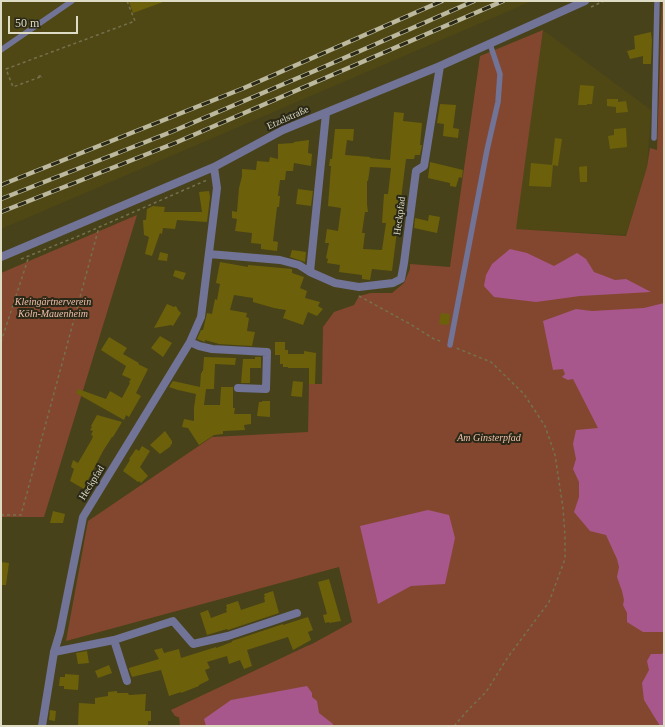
<!DOCTYPE html>
<html>
<head>
<meta charset="utf-8">
<style>
  body { margin:0 }
  #map { position:relative; width:665px; height:727px; overflow:hidden; background:#474219; font-family:Georgia,serif }
  canvas { display:block }
  .frame { position:absolute; inset:0; border:2px solid #dedcc5; pointer-events:none }
  .scale { position:absolute; left:8px; top:16px; width:70px; height:18px; box-sizing:border-box; border:2px solid #dedcc5; border-top:0; padding-left:5px; font-size:12px; line-height:14px; white-space:nowrap; color:#dedcc5; -webkit-text-stroke:3px #2a2816; paint-order:stroke }
</style>
</head>
<body>
<div id="map">
<canvas width="665" height="727"></canvas>
<div class="frame"></div>
<div class="scale">50 m</div>
</div>
<script>
const ctx = document.querySelector('canvas').getContext('2d');
ctx.lineJoin = 'round';
function paint(path, color) {
  ctx.fillStyle = color;
  ctx.fill(path, 'evenodd');
}
function poly(rows) {
  const path = new Path2D();
  for (const r of rows) {
    path.moveTo(r[0], r[1]);
    for (let i = 2; i < r.length; i += 2) path.lineTo(r[i], r[i + 1]);
  }
  return path;
}
function stroke(path, color, width, dash) {
  ctx.strokeStyle = color;
  ctx.lineWidth = width;
  ctx.lineCap = dash ? 'butt' : 'round';
  ctx.setLineDash(dash || []);
  ctx.stroke(path);
}
function drawText(font, color, halo, rows, align = 'center') {
  ctx.font = font + ' Georgia,serif';
  ctx.lineWidth = 4;
  ctx.setLineDash([]);
  ctx.textBaseline = 'middle';
  ctx.strokeStyle = halo;
  ctx.fillStyle = color;
  for (const [text, x, y, turn = 0] of rows) {
    ctx.save();
    ctx.translate(x, y);
    ctx.rotate((+turn || 0) * Math.PI / 180);
    ctx.textAlign = isNaN(turn) ? turn : align;
    if (halo) ctx.strokeText(text, 0, 0);
    ctx.fillText(text, 0, 0);
    ctx.restore();
  }
}
paint(poly([
  [1,1,532,1,1,229],
  [543,30,651,110,647,167,626,235,515,229]
]), '#4f4815');
paint(poly([
  [662,1,664,1,664,726,180,726,179,717,177,717,176,716,175,716,171,710,307,646,312,644,352,622,339,567,66,641,88,521,212,437,308,432,309,384,322,384,323,327,334,312,354,305,359,296,371,293,392,293,404,283,410,269,410,264,450,267,480,56,543,30,516,229,626,236,647,167,650,148,657,150],
  [137,215,44,517,1,517,1,273]
]), '#83472f');
paint(poly([
  [510,249,527,253,554,266,577,253,586,259,594,272,615,280,626,279,651,292,580,296,536,302,494,297,484,286,486,275,492,264],
  [664,303,664,632,643,632,627,622,627,613,623,605,624,600,622,591,617,577,619,567,617,559,606,535,590,531,574,512,579,497,579,482,573,469,576,459,573,444,576,430,598,428,573,379,568,380,562,377,565,374,563,369,553,370,543,321,576,309,592,311,644,308],
  [428,510,449,515,455,538,445,584,411,586,378,604,360,526],
  [664,651,664,726,660,726,644,700,642,683,649,670,647,661,651,654,662,654],
  [307,686,312,693,312,697,317,701,319,713,333,724,333,726,206,726,204,719,231,700]
]), '#a7578b');
paint(poly([
  [129,1,163,1,163,2,133,13],
  [651,32,652,40,651,64,643,64,643,56,630,59,627,51,635,49,634,36],
  [580,85,594,86,592,104,587,104,587,105,578,105],
  [607,99,618,99,618,102,626,101,628,112,616,113,616,107,607,106],
  [440,104,456,105,453,128,459,129,458,138,443,136,444,124,437,123],
  [394,112,404,113,403,121,422,123,420,145,422,145,420,155,415,155,414,159,406,159,392,271,372,269,370,280,362,279,362,275,339,272,340,265,327,263,328,259,326,258,329,243,325,243,327,229,338,231,341,208,328,206,331,166,329,166,330,159,332,159,335,129,354,129,353,141,347,140,345,155,370,157,370,158,390,160],
  [370,167,391,168,388,194,384,194,382,223,386,223,382,250,363,249,365,233,362,233,365,212,368,212,367,204,367,181,368,181],
  [626,128,627,147,610,149,608,136,614,135,614,129],
  [555,138,562,139,558,166,553,165,551,187,529,186,531,163,552,165],
  [309,140,308,153,312,154,311,166,294,163,293,171,286,171,285,180,280,180,278,196,280,196,279,207,277,207,273,241,278,242,277,251,261,249,261,244,251,243,252,233,235,231,237,219,232,218,232,211,237,212,239,188,242,176,242,169,256,170,257,161,269,162,270,157,278,159,278,144,294,143,294,142],
  [430,162,463,170,462,178,459,177,456,187,450,186,450,183,428,178],
  [587,166,587,182,580,182,579,167],
  [298,189,313,191,311,206,296,204],
  [209,191,210,197,207,222,177,220,175,229,163,228,162,234,160,233,152,256,145,254,149,237,144,235,143,220,146,220,147,209,153,206,165,207,164,212,202,212,199,192],
  [429,215,440,217,437,233,414,228,415,218,428,221],
  [292,250,306,252,305,262,290,257],
  [160,252,168,254,167,261,158,260],
  [220,262,248,267,248,265,292,269,292,273,304,277,300,288,307,291,305,298,320,302,318,306,323,309,317,316,308,312,303,325,283,318,286,310,274,308,253,302,253,298,234,295,230,310,247,313,246,317,249,318,247,331,255,332,252,346,219,344,205,340,205,342,197,339,201,330,203,330,207,313,212,314,215,299,217,300,220,284,216,283],
  [175,270,186,273,183,280,173,276],
  [167,304,174,307,176,306,178,310,181,313,173,326,171,325,154,328],
  [441,313,450,314,449,325,439,324],
  [160,336,172,343,163,357,151,348],
  [109,337,127,348,123,354,139,363,138,364,148,369,136,393,141,396,129,417,126,415,124,420,76,393,78,389,106,399,110,391,122,398,130,383,129,382,131,379,122,375,126,366,101,350],
  [275,342,285,342,285,350,288,350,288,354,304,354,304,351,316,353,315,384,309,384,309,368,288,368,288,367,283,367,283,364,280,364,280,355,275,355],
  [204,357,236,358,235,365,215,364,214,389,206,389,204,405,220,405,221,387,233,387,233,408,235,408,234,414,251,414,251,424,244,425,245,430,223,431,223,434,214,435,199,445,188,428,182,427,184,419,194,421,194,408,196,394,178,390,169,387,173,381,200,387,201,373,202,373,202,371,203,371],
  [255,357,261,357,261,368,250,368,250,383,241,383,243,359,255,359],
  [293,381,303,382,302,397,291,396],
  [262,401,270,401,270,417,257,416,259,402,262,402],
  [97,415,122,422,113,437,112,437,103,451,89,478,84,489,70,481,74,469,71,467,73,460,78,463,92,439,93,436,91,435,93,431,90,430,92,427,91,426],
  [165,431,172,441,172,444,170,445,171,446,160,454,150,445],
  [142,446,150,451,140,467,148,476,141,483,139,481,138,482,123,471,130,460,129,459,136,449,139,451],
  [53,511,65,514,63,523,50,523],
  [1,562,9,563,6,585,1,585],
  [329,579,341,621,329,623,329,622,325,623,323,615,327,614,318,582],
  [273,591,279,613,228,630,227,629,207,635,200,613,208,610,211,618,227,612,226,609,227,608,226,605,238,601,241,610,265,602,264,597,265,597,264,594],
  [308,617,313,630,308,632,311,640,293,650,288,637,247,650,252,666,244,669,240,660,229,664,227,656,207,662,210,668,205,670,209,680,199,685,199,686,181,693,181,692,169,696,161,670,132,677,129,669,129,668,159,659,154,650,162,648,164,653,179,649,181,658,216,647,216,648,232,642,232,641,283,624,283,625],
  [87,651,89,663,78,664,76,653],
  [109,665,112,673,98,678,95,671],
  [65,674,79,675,78,690,64,689,64,686,59,686,60,677,65,677],
  [117,691,117,693,128,693,129,695,146,694,145,711,151,711,151,721,148,721,148,726,78,726,79,703,95,704,95,698,108,696,108,692],
  [50,710,56,711,55,721,49,720]
]), '#6c610a');
stroke(poly([
  [591,7,604,1],
  [41,76,39,76,40,78,42,77],
  [40,77,13,87,6,69,135,21,127,1],
  [21,259,81,235,207,180],
  [359,296,410,324,434,339,443,342],
  [1,342,29,256],
  [1,515,21,515,99,227],
  [454,726,468,710,486,692,508,657,549,602,565,559,565,536,563,508,555,455,545,426,524,394,491,362,456,348]
]), '#75714e', 1.5, [3, 3]);
stroke(poly([
  [1,50,72,1],
  [654,138,657,1],
  [450,345,487,150,498,102,500,74,490,44]
]), '#717397', 5.5);
stroke(poly([
  [209,254,280,260,299,265,310,272,335,283,359,287,393,283,401,279,404,263,416,171,424,166,440,66],
  [1,257,214,167,283,130,440,66,585,1],
  [310,272,326,113],
  [190,342,199,346,212,349,267,352,266,389,238,388],
  [114,640,127,681],
  [54,652,114,640,173,621,193,644,228,636,297,613],
  [42,726,54,652,60,632,83,517,190,342,201,317,217,188,214,167]
]), '#717397', 8);
const rail = poly([
  [1,185,244,88,442,1],
  [1,199,171,132,319,69,474,1],
  [1,212,175,143,503,1]
]);
stroke(rail, '#bcb99e', 4.5);
stroke(rail, '#2a2816', 3, [9]);
drawText('10px', '#dedcc5', '#2a2816', [
  ["Etzelstraße",288,118,-24],
  ["Heckpfad",400,216,-82],
  ["Heckpfad",92,483,-58]
]);
drawText('italic 10px', '#efbfac', '#2a2816', [
  ["Kleingärtnerverein",53,302],
  ["Köln-Mauenheim",53,314],
  ["Am Ginsterpfad",489,438]
]);
</script>
</body>
</html>
